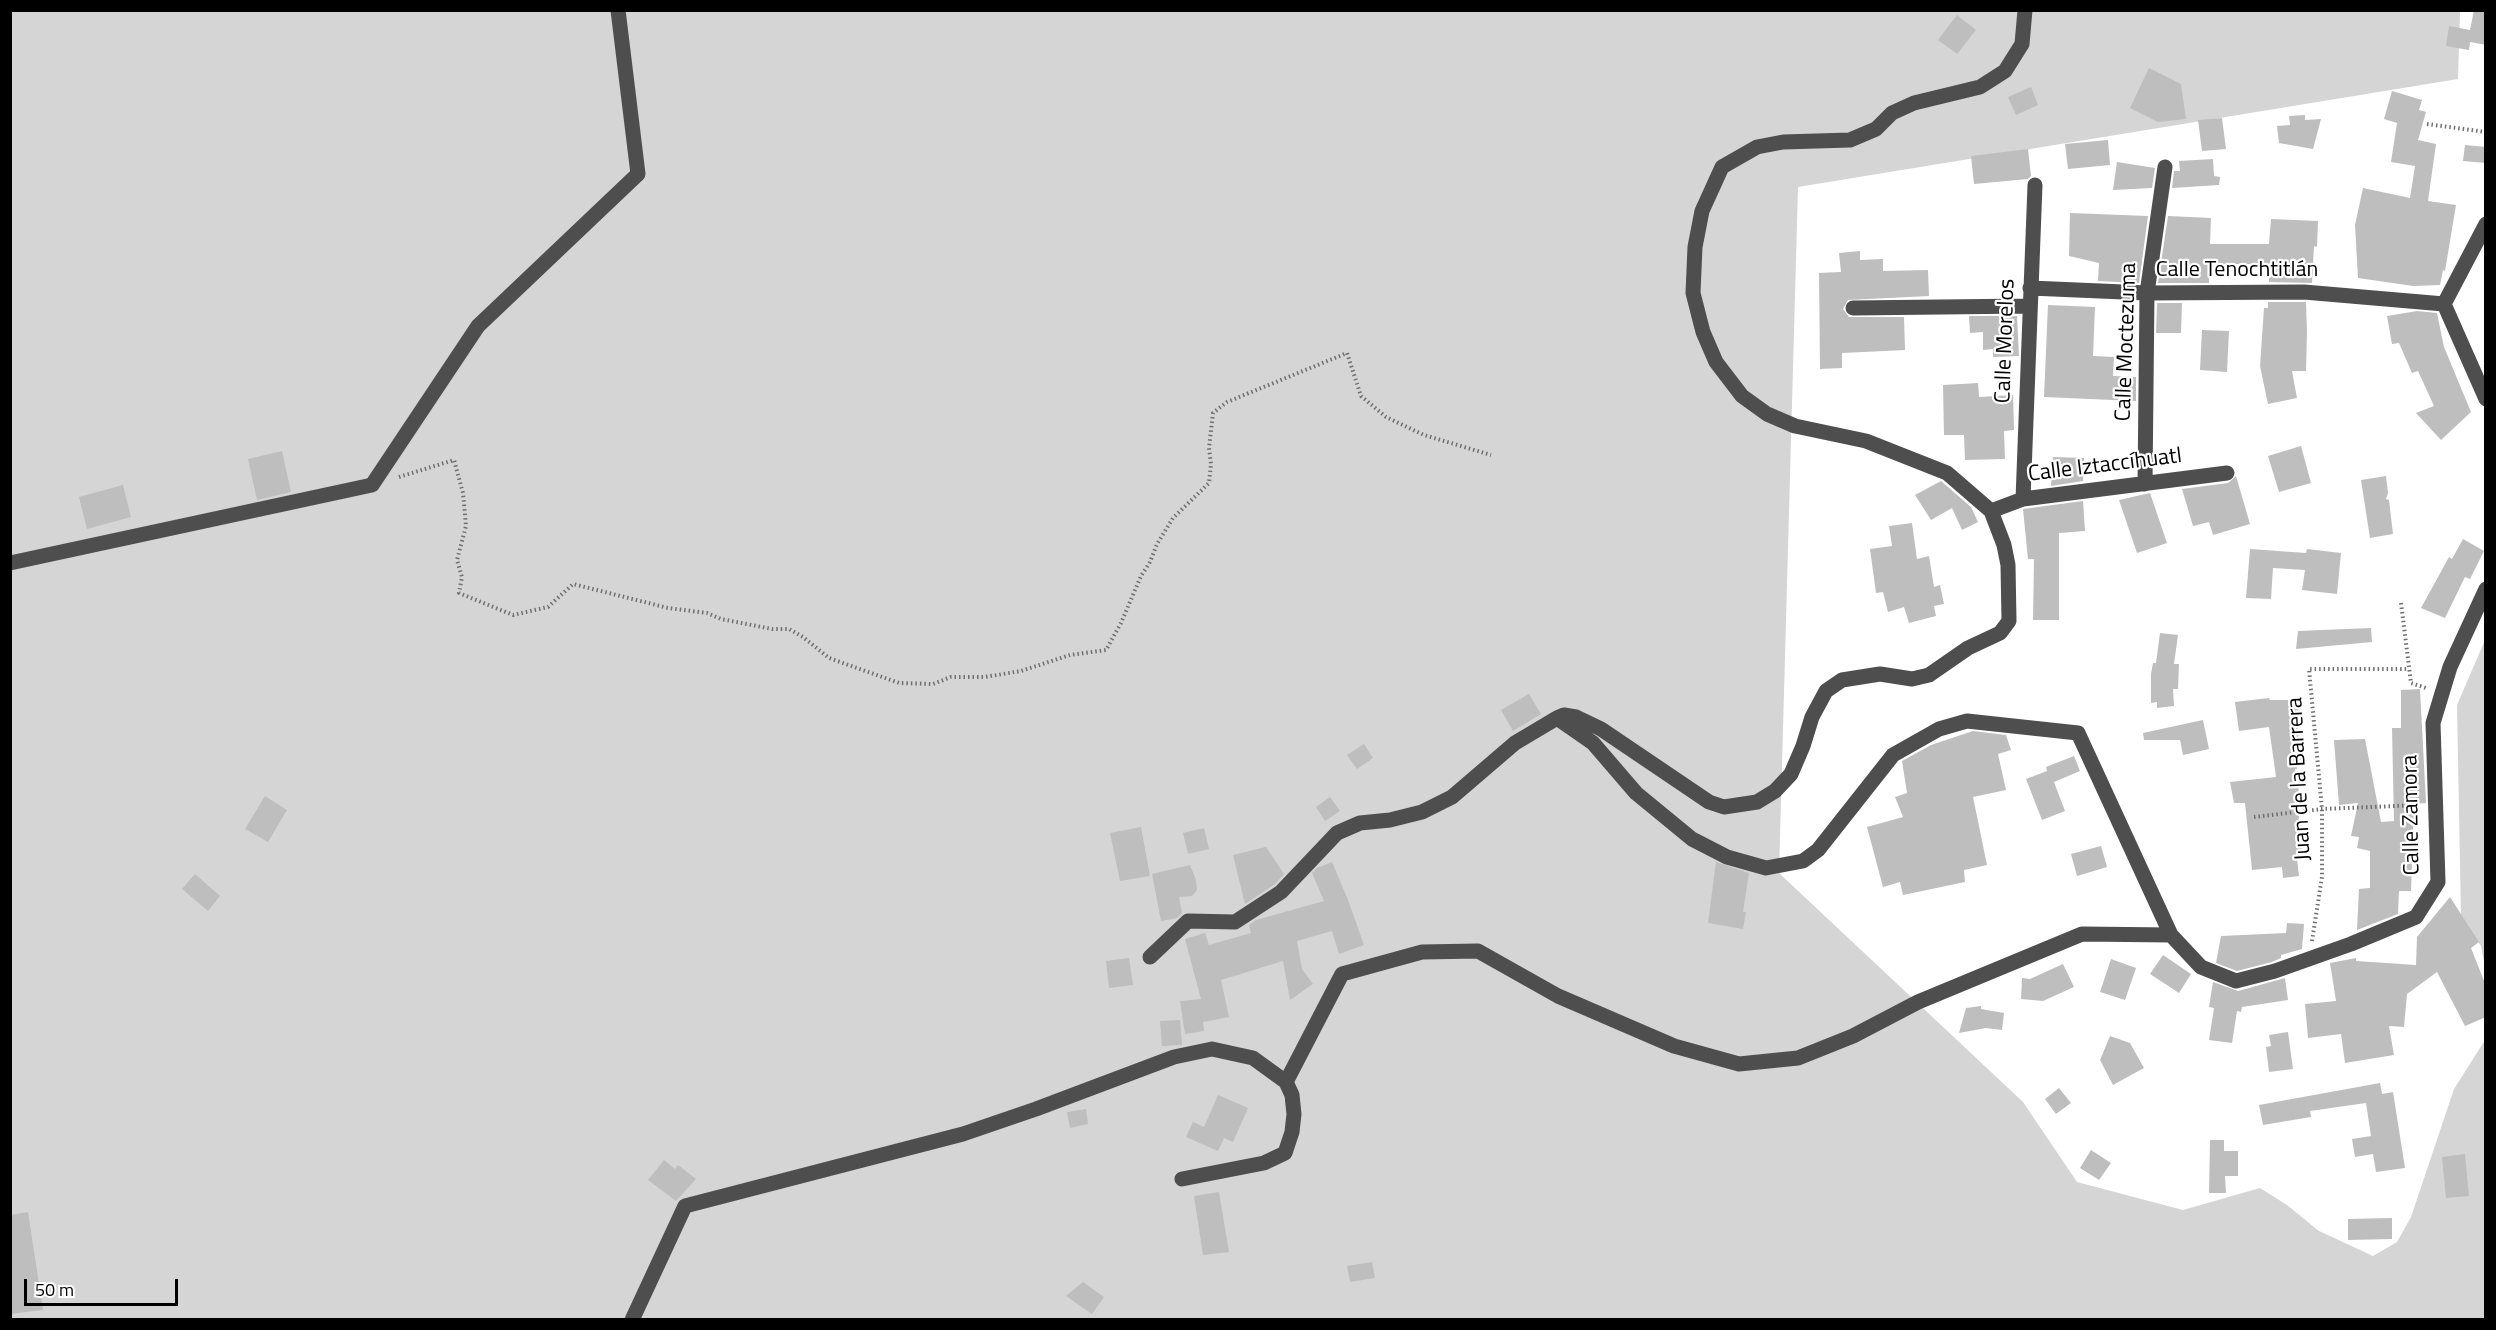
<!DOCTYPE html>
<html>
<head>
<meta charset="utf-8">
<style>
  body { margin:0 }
  #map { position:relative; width:2496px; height:1330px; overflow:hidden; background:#fff; font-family:"Titillium Web",sans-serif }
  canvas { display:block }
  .frame { position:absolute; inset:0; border:12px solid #000; pointer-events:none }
  .scale { position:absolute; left:24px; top:1279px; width:154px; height:27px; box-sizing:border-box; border:3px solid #000; border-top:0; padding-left:8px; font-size:18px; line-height:21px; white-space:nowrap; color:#000; -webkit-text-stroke:4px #fff; paint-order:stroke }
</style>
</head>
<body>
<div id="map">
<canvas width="2496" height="1330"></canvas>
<div class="frame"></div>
<div class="scale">50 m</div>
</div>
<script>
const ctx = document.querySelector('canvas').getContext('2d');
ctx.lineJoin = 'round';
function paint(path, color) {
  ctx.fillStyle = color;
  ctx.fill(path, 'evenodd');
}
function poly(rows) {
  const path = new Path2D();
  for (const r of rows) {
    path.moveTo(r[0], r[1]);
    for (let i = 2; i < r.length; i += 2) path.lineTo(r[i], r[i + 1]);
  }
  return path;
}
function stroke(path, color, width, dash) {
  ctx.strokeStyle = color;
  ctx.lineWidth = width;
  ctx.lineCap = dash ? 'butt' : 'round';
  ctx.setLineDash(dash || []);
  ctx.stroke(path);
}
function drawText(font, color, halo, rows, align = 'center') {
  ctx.font = font + ' "Titillium Web",sans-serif';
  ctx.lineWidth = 4.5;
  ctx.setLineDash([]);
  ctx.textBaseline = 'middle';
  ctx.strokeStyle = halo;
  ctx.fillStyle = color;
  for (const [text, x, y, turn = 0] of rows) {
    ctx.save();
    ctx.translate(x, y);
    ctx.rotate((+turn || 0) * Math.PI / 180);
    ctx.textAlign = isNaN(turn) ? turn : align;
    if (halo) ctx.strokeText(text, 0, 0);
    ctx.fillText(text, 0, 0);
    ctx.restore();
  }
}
paint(poly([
  [10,11,2460,11,2458,79,1798,187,1779,873,2023,1102,2077,1182,2183,1210,2260,1188,2287,1205,2319,1231,2373,1256,2397,1242,2411,1217,2454,1089,2485,1040,2485,1319,11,1319],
  [2485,640,2485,967,2481,946,2461,917,2457,705]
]), '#d5d5d5');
paint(poly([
  [2474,10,2486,10,2486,45,2470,42,2469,50,2446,46,2449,26,2470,30],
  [1957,15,1976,30,1957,54,1938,40],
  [2149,68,2181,84,2186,119,2158,122,2130,108],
  [2031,87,2038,105,2016,115,2008,97],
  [2392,91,2422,100,2419,110,2426,112,2418,140,2436,144,2428,201,2456,205,2445,271,2443,270,2440,285,2413,286,2358,278,2355,225,2363,188,2410,198,2415,166,2391,162,2397,123,2384,119],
  [2305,115,2305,120,2321,119,2313,149,2279,143,2277,126,2290,125,2289,116],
  [2222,118,2226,149,2202,151,2198,120],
  [2108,140,2110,165,2068,169,2065,144],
  [2465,145,2486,147,2486,163,2463,161],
  [2028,149,2031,176,2028,179,1974,184,1971,156],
  [2213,159,2214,176,2220,177,2219,185,2172,188,2174,171,2180,171,2179,161],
  [2117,162,2155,168,2152,188,2113,190],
  [2070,213,2148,216,2139,283,2098,281,2099,263,2069,256],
  [2168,216,2211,218,2210,244,2269,244,2271,219,2318,221,2317,247,2314,246,2312,283,2269,282,2269,264,2209,264,2209,283,2158,283],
  [1860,251,1860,260,1883,259,1883,271,1928,270,1929,296,1848,300,1843,309,1849,317,1904,317,1905,350,1842,353,1842,368,1820,369,1819,273,1841,272,1839,253],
  [2268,302,2306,302,2307,331,2306,371,2292,371,2297,398,2268,404,2260,366,2264,308,2268,308],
  [2157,303,2182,303,2181,333,2156,333],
  [2048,305,2095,307,2093,356,2114,357,2113,376,2136,377,2136,401,2044,397],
  [2417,311,2437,313,2444,347,2471,412,2441,440,2416,413,2434,406,2418,371,2412,373,2399,343,2392,344,2387,316],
  [1969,316,2017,316,2019,356,1993,357,1993,349,1983,350,1983,332,1970,333],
  [2202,330,2229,331,2227,372,2200,370],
  [1978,383,1979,397,2013,395,2014,430,2004,431,2005,459,1965,460,1964,435,1944,435,1943,385],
  [2301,446,2311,483,2279,492,2268,456],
  [282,451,291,492,257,500,248,459],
  [2053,457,2084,458,2083,481,2051,486],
  [2236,476,2250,524,2213,535,2209,522,2193,526,2182,489,2228,483],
  [2386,476,2388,493,2386,499,2389,500,2393,534,2370,538,2361,480],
  [1941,481,1971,507,1978,522,1962,530,1952,508,1931,520,1915,495],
  [123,485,131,517,87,529,79,497],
  [2150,493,2167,543,2137,553,2119,500],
  [2083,501,2085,531,2059,533,2059,620,2033,620,2034,559,2028,559,2023,509],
  [1912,523,1917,559,1929,556,1934,587,1940,585,1944,604,1934,606,1936,616,1909,623,1904,607,1888,612,1883,592,1876,593,1870,549,1892,546,1889,526],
  [2463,539,2484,551,2470,579,2465,577,2445,618,2421,608,2449,557,2452,559],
  [2250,549,2306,553,2307,549,2341,553,2337,594,2302,590,2305,570,2273,568,2271,599,2246,598],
  [2371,628,2372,642,2296,649,2298,631],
  [2160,633,2178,635,2174,664,2179,664,2178,689,2173,689,2174,706,2157,708,2157,702,2151,703,2151,674,2153,663,2156,663],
  [2420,689,2426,803,2414,804,2411,891,2399,891,2398,914,2357,930,2359,889,2370,888,2370,851,2357,848,2359,837,2351,836,2358,803,2339,805,2334,740,2365,739,2381,822,2394,821,2392,728,2401,728,2401,690],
  [1529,694,1541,714,1513,731,1501,710],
  [2269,698,2270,700,2298,700,2301,723,2297,724,2302,760,2296,761,2297,769,2295,769,2300,798,2297,799,2303,859,2297,859,2299,876,2283,878,2282,867,2252,870,2245,803,2234,803,2230,782,2276,777,2269,727,2239,731,2235,702],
  [2203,720,2209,749,2183,755,2180,740,2144,740,2143,733],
  [1973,731,2006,735,2011,750,1998,754,2006,790,1973,797,1987,865,1964,870,1965,882,1903,895,1900,882,1883,887,1867,827,1903,817,1895,797,1907,793,1902,761,1931,745],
  [1364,744,1373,758,1357,769,1347,755],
  [2074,756,2080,771,2054,782,2065,811,2042,820,2026,779,2047,771,2046,767],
  [265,796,287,810,268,842,245,829],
  [1330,797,1340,811,1325,821,1316,807],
  [1141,827,1150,876,1120,881,1110,833],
  [1204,828,1209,849,1188,854,1183,833],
  [2101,846,2107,867,2077,876,2071,854],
  [1266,847,1284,874,1275,884,1245,904,1233,855],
  [1332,862,1348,900,1364,945,1339,954,1332,931,1297,941,1302,969,1313,984,1290,1000,1283,961,1221,980,1229,1017,1203,1022,1204,1031,1185,1034,1180,1001,1201,999,1185,939,1205,933,1209,945,1251,933,1249,925,1256,920,1324,901,1312,873,1317,868],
  [1716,862,1749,873,1743,912,1746,912,1743,929,1708,923],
  [1190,865,1196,880,1197,890,1192,896,1179,897,1182,913,1177,918,1161,921,1152,874],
  [195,874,220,896,208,911,182,889],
  [2450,897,2479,942,2471,948,2486,986,2486,1017,2465,1026,2437,972,2407,994,2404,1027,2389,1026,2394,1055,2345,1063,2341,1034,2308,1038,2305,1004,2336,1001,2330,963,2356,958,2356,961,2416,965,2417,937],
  [2287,923,2304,924,2302,949,2281,955,2281,958,2272,962,2237,971,2216,963,2221,936,2286,933],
  [2163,955,2191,974,2179,993,2150,974],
  [1129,958,1133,985,1109,988,1106,961],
  [2111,959,2136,968,2125,1000,2100,992],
  [2063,964,2074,987,2043,1001,2021,999,2022,978,2030,979],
  [2285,978,2288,1000,2242,1007,2241,1012,2237,1011,2232,1043,2209,1040,2214,1008,2209,1007,2213,982,2238,991],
  [1981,1006,1981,1009,2004,1013,2002,1030,1986,1028,1959,1033,1966,1008],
  [1180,1020,1182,1045,1162,1046,1160,1021],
  [2288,1032,2293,1069,2269,1072,2266,1047,2271,1046,2269,1035],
  [2110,1036,2130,1043,2144,1068,2113,1085,2100,1060],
  [2380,1083,2382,1094,2393,1092,2405,1168,2376,1172,2373,1154,2355,1157,2352,1139,2371,1136,2366,1103,2310,1111,2311,1117,2263,1125,2259,1105],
  [2059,1088,2071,1103,2056,1114,2045,1099],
  [1218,1095,1248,1108,1233,1142,1224,1138,1218,1151,1186,1137,1193,1122,1204,1127],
  [1086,1109,1088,1124,1070,1128,1067,1112],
  [2210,1140,2224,1140,2224,1151,2238,1151,2238,1176,2225,1176,2226,1193,2209,1193],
  [2091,1150,2111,1163,2099,1180,2080,1168],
  [2465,1154,2469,1196,2446,1198,2442,1157],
  [664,1160,675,1169,678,1165,696,1179,676,1201,648,1180],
  [1219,1192,1229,1252,1203,1255,1194,1196],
  [28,1212,43,1310,10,1314,10,1215],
  [2392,1218,2392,1239,2348,1240,2348,1219],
  [1372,1262,1375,1278,1350,1282,1347,1266],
  [1083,1282,1104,1297,1092,1314,1066,1296]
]), '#bebebe');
stroke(poly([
  [2427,124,2486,132],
  [399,477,454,460,463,493,466,526,457,560,462,577,459,593,513,615,548,607,573,584,668,608,707,613,721,619,772,629,789,629,803,637,829,658,899,683,933,684,951,677,985,677,1021,671,1070,655,1106,650,1121,623,1141,576,1150,562,1157,544,1173,518,1209,483,1211,464,1209,448,1213,413,1227,402,1347,353,1361,396,1386,417,1424,435,1491,455],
  [2401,603,2411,683,2426,688],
  [2254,817,2322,809,2420,805],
  [2312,941,2322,877,2322,809,2309,669,2409,669]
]), '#707070', 4, [1.5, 3]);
stroke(poly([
  [2030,288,2147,293,2304,292,2444,304],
  [2444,304,2486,399],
  [2444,304,2486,224],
  [1853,308,2029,306],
  [2145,484,2147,293,2165,167],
  [2023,499,2035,185],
  [1991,511,2023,499,2227,473],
  [10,563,372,485,478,326,638,174,618,10],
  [1557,718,1564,715,1576,717,1601,729,1709,802,1724,807,1757,802,1775,791,1791,774,1803,746,1812,717,1826,691,1842,680,1880,674,1912,679,1929,675,1968,648,2000,633,2009,621,2008,565,2004,545,1991,511,1947,473,1866,441,1795,426,1767,414,1742,396,1716,362,1703,332,1693,293,1695,247,1702,211,1722,167,1757,147,1783,142,1850,140,1876,129,1892,113,1914,103,1980,87,2005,71,2022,44,2025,10],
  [1150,957,1188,921,1235,922,1281,892,1337,833,1360,823,1390,820,1422,812,1452,797,1515,743,1557,718,1593,743,1636,793,1692,839,1727,857,1766,868,1803,861,1818,850,1893,755,1939,729,1967,721,2078,733,2171,935,2201,967,2236,981,2275,971,2351,944,2416,917,2438,882,2433,723,2450,667,2486,589],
  [1286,1082,1342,974,1422,952,1478,951,1558,996,1674,1046,1739,1064,1798,1058,1853,1036,1918,1002,2082,934,2171,935],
  [632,1320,685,1206,963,1134,1036,1109,1174,1057,1212,1049,1253,1058,1286,1082,1292,1095,1294,1114,1292,1132,1285,1153,1264,1163,1182,1179]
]), '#4e4e4e', 15);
drawText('22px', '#000', '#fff', [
  ["Calle Tenochtitlán",2237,271],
  ["Calle Morelos",2006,341,-88],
  ["Calle Moctezuma",2127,342,-88],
  ["Calle Iztaccíhuatl",2105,466,-7],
  ["Juan de la Barrera",2300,779,-93],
  ["Calle Zamora",2412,815,-91]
]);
</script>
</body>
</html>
